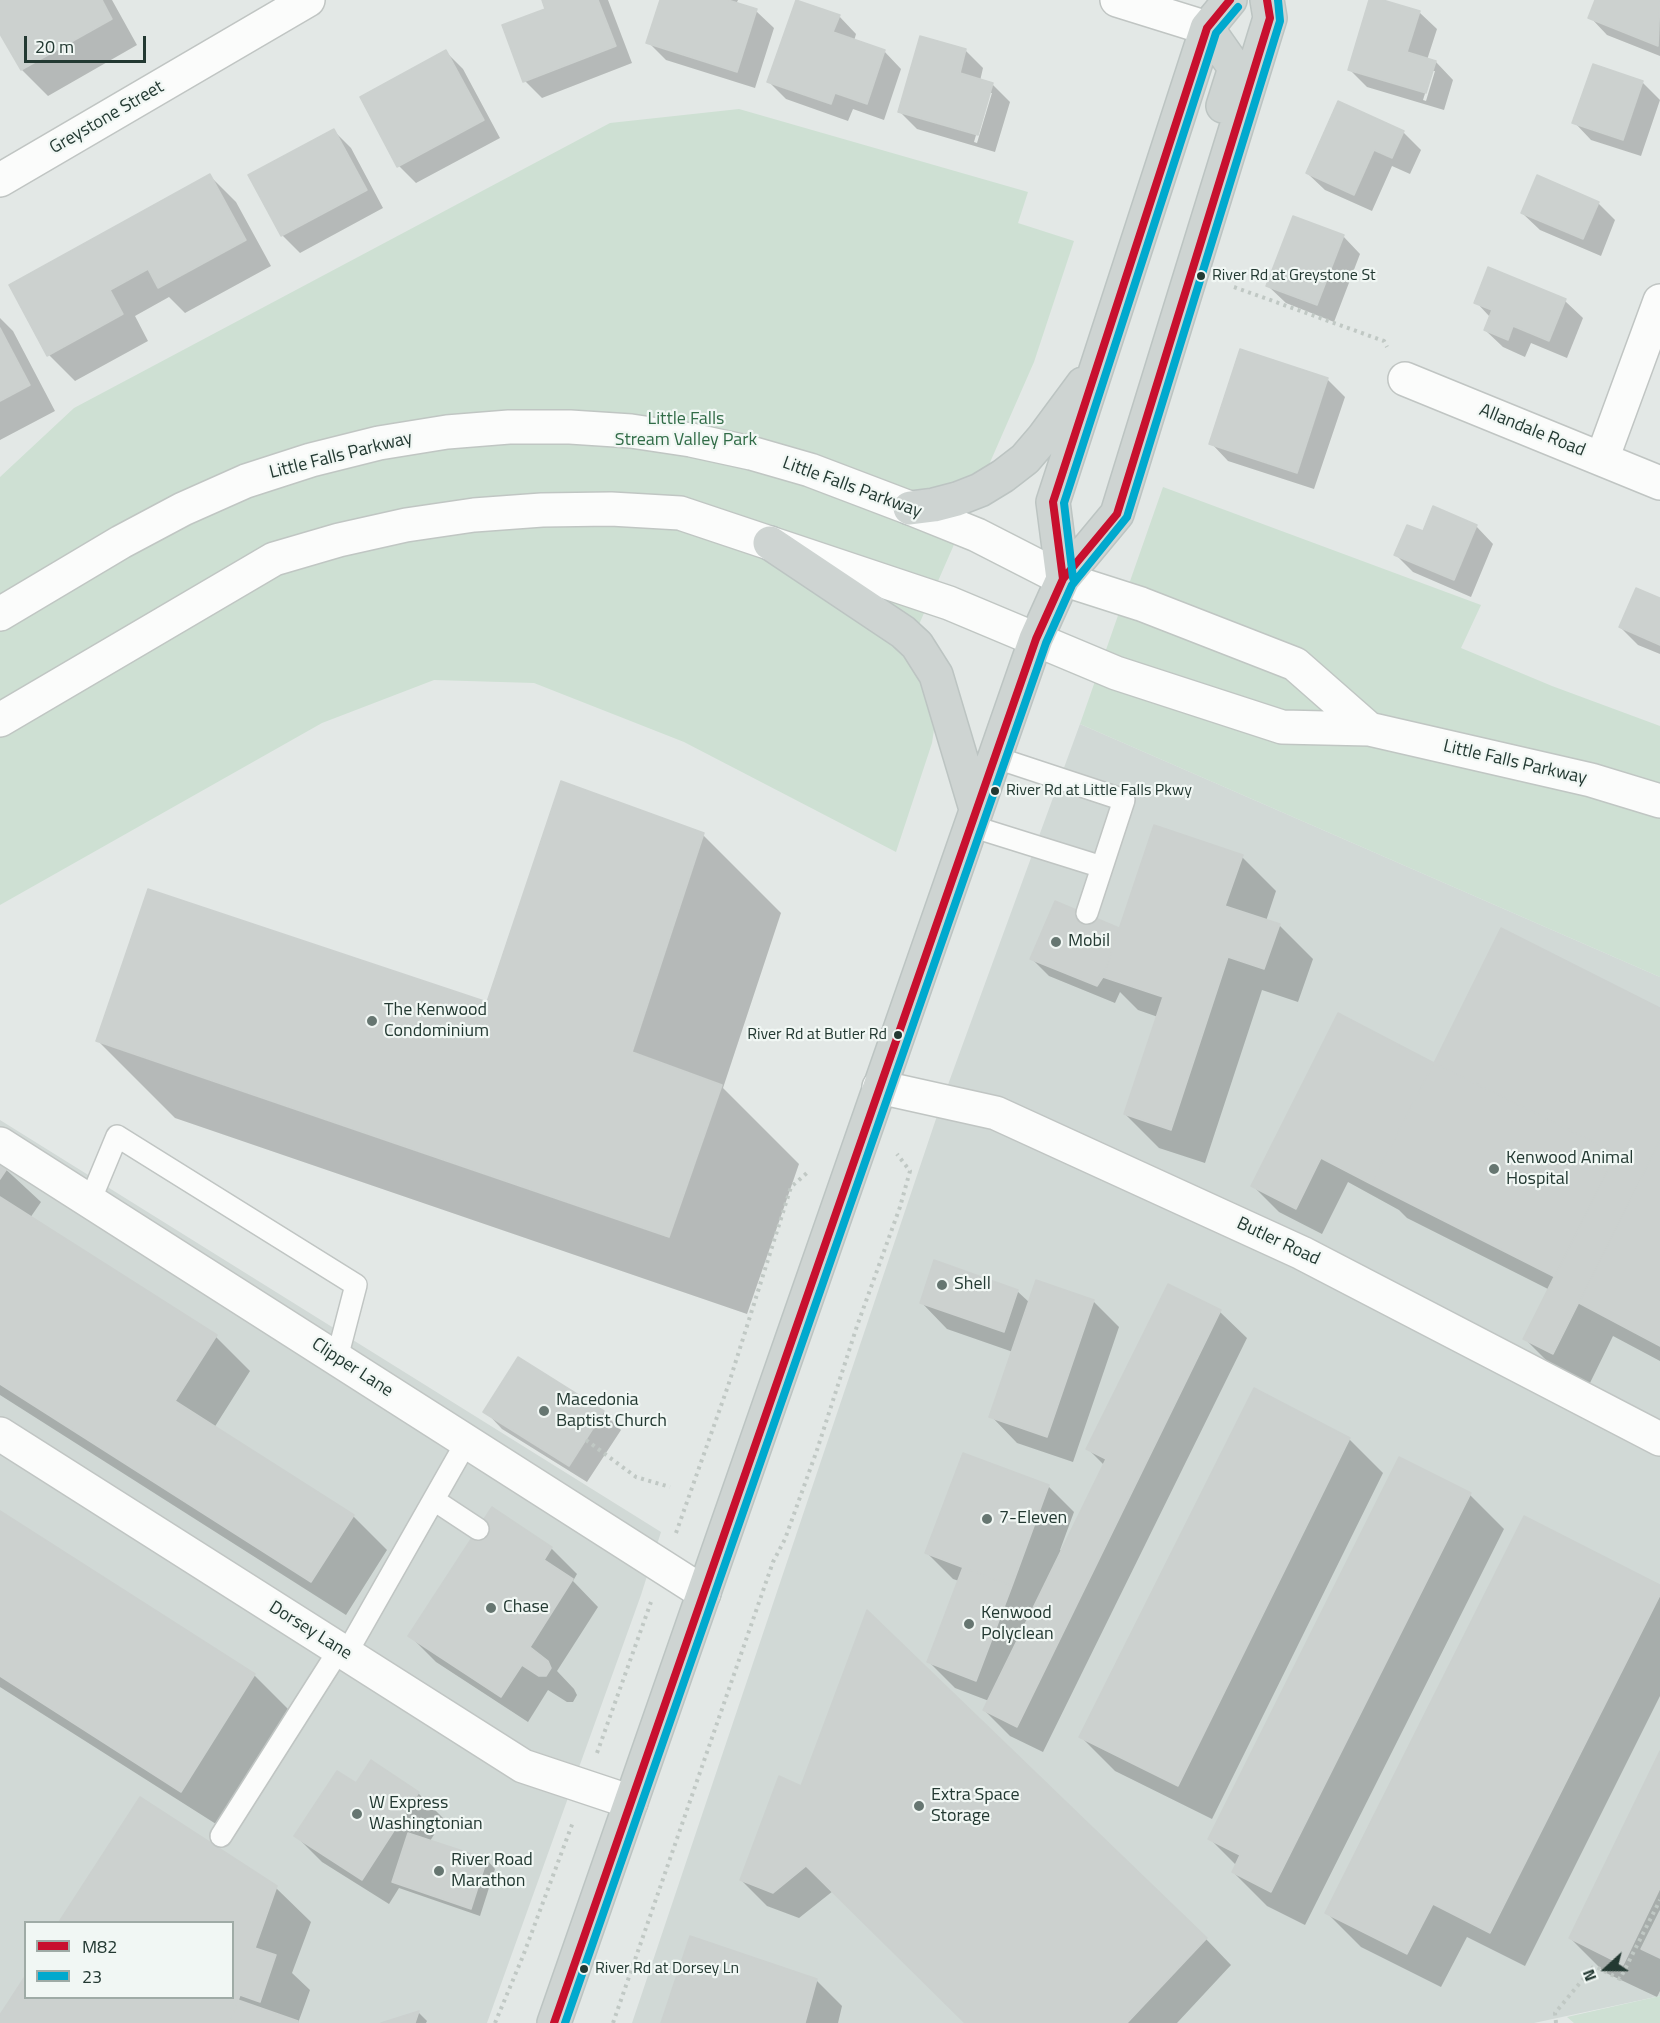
<!DOCTYPE html>
<html>
<head>
<meta charset="utf-8">
<style>
  body { margin:0 }
  #map { position:relative; width:1660px; height:2023px; overflow:hidden; background:#e3e8e6; font-family:"Titillium Web",sans-serif }
  canvas { display:block }
  .legend { position:absolute; left:24px; top:1921px; width:210px; height:78px; box-sizing:border-box; background:#f1f7f4; border:2px solid #9faba6; margin:0; padding:8px 10px; list-style:none; font-size:18px; color:#233932 }
  .legend li { display:flex; align-items:center; gap:12px; height:30px }
  .legend b { width:30px; border:2px solid #9faba6 }
  .north { position:absolute; left:1576px; top:1939px; width:60px; height:60px; -webkit-text-stroke:4px #f1f7f4; paint-order:stroke; rotate:249deg; font-size:16px; font-weight:700; line-height:24px; text-align:center; color:#233932 }
  .north::after { content:''; display:block; margin:auto; width:21px; height:27px; background:#233932; clip-path:polygon(50% 0,100% 100%,50% 72%,0 100%) }
  .scale { position:absolute; left:24px; top:36px; width:122px; height:27px; box-sizing:border-box; border:3px solid #233932; border-top:0; padding-left:8px; font-size:18px; line-height:21px; white-space:nowrap; color:#233932; -webkit-text-stroke:4px #f1f7f4; paint-order:stroke }
</style>
</head>
<body>
<div id="map">
<canvas width="1660" height="2023"></canvas>
<ul class="legend">
<li><b style="height:8px;background:#c8102e"></b>M82</li>
<li><b style="height:8px;background:#00a9ce"></b>23</li>
</ul>
<div class="north">N</div>
<div class="scale">20 m</div>
</div>
<script>
const ctx = document.querySelector('canvas').getContext('2d');
ctx.lineJoin = 'round';
function paint(path, color) {
  ctx.fillStyle = color;
  ctx.fill(path, 'evenodd');
}
function poly(rows) {
  const path = new Path2D();
  for (const r of rows) {
    path.moveTo(r[0], r[1]);
    for (let i = 2; i < r.length; i += 2) path.lineTo(r[i], r[i + 1]);
  }
  return path;
}
function stroke(path, color, width, dash) {
  ctx.strokeStyle = color;
  ctx.lineWidth = width;
  ctx.lineCap = dash ? 'butt' : 'round';
  ctx.setLineDash(dash || []);
  ctx.stroke(path);
}
function drawText(font, color, halo, rows, align = 'center') {
  ctx.font = font + ' "Titillium Web",sans-serif';
  ctx.lineWidth = 4.5;
  ctx.setLineDash([]);
  ctx.textBaseline = 'middle';
  ctx.strokeStyle = halo;
  ctx.fillStyle = color;
  for (const [text, x, y, turn = 0] of rows) {
    ctx.save();
    ctx.translate(x, y);
    ctx.rotate((+turn || 0) * Math.PI / 180);
    ctx.textAlign = isNaN(turn) ? turn : align;
    if (halo) ctx.strokeText(text, 0, 0);
    ctx.fillText(text, 0, 0);
    ctx.restore();
  }
}
paint(poly([
  [1080,724,1660,977,1660,1996,1534,2023,632,2023,942,1101],
  [0,1120,661,1532,641,1595,487,2023,0,2023],
  [26,1922,232,1922,232,1998,26,1998]
]), '#d1d9d6');
paint(poly([
  [739,109,1028,192,1018,223,1074,241,1034,362,910,645,935,723,932,743,896,852,684,742,534,683,434,680,322,723,0,905,0,477,74,408,610,123],
  [1163,487,1481,605,1461,648,1552,686,1660,726,1660,977,1080,724],
  [1660,1996,1660,2023,1574,2023,1567,2017]
]), '#cee0d3');
paint(poly([
  [0,0,112,0,137,45,48,96,22,70,0,31],
  [543,0,608,0,632,63,542,98,525,81,547,10],
  [661,0,738,0,736,4,756,11,774,28,755,88,666,60,648,42],
  [1370,0,1378,0,1419,12,1437,29,1427,60,1436,62,1453,80,1444,110,1367,87,1349,69],
  [1432,71,1435,71,1426,101,1423,100],
  [1597,0,1660,0,1660,56,1607,35,1590,17],
  [839,16,856,34,854,41,884,51,901,69,884,120,853,109,848,121,786,99,769,82],
  [921,38,966,51,983,68,980,81,992,84,1010,102,995,152,917,129,900,112],
  [988,93,992,93,977,143,974,142],
  [446,52,463,69,500,138,416,183,399,166],
  [1642,82,1660,100,1641,156,1591,140,1574,122],
  [334,131,351,148,383,208,300,253,282,235,250,175],
  [1403,132,1421,150,1410,174,1392,166,1372,211,1325,190,1307,173],
  [210,176,236,202,271,266,185,313,169,297,135,316,148,341,75,381,49,355],
  [1598,203,1615,220,1601,256,1540,230,1522,213],
  [1343,236,1360,254,1334,322,1286,303,1268,286],
  [1565,301,1583,318,1567,358,1531,343,1525,357,1503,347,1485,330,1490,317,1476,302],
  [0,318,13,331,55,411,0,440],
  [1327,379,1345,397,1314,489,1228,461,1211,443],
  [1476,526,1493,544,1471,597,1413,572,1396,555,1424,533],
  [1660,600,1660,654,1638,645,1620,627],
  [703,835,781,913,723,1088,799,1164,747,1314,175,1118,98,1041,488,1004],
  [1242,857,1276,891,1266,921,1279,925,1313,959,1298,1002,1262,990,1205,1163,1159,1148,1125,1114,1158,1017,1138,1010,1120,992,1115,1003,1049,976,1032,959,1118,929,1120,931],
  [1660,1010,1660,1361,1613,1336,1588,1387,1559,1373,1525,1339,1550,1290,1407,1218,1399,1210,1348,1182,1322,1234,1279,1212,1253,1186,1434,1064],
  [0,1164,41,1202,30,1218,216,1337,250,1371,214,1428,353,1516,387,1550,346,1615,0,1395],
  [1169,1286,1220,1312,1247,1338,1043,1752,1010,1736,984,1710,989,1701,955,1688,928,1661,959,1581,953,1579,927,1553,1048,1486,1074,1512,1060,1550,1062,1551,1104,1465,1088,1449],
  [1017,1291,1030,1303,1093,1301,1119,1327,1073,1462,1017,1443,991,1416,1013,1352,947,1329,921,1302],
  [518,1359,603,1412,621,1430,587,1482,502,1429,485,1411],
  [1349,1439,1383,1473,1212,1819,1115,1771,1081,1737],
  [1470,1495,1504,1529,1305,1925,1267,1906,1233,1872,1237,1866,1210,1839],
  [0,1513,254,1675,288,1709,216,1824,0,1687],
  [551,1548,577,1574,573,1581,598,1607,557,1671,574,1689,577,1695,573,1702,567,1702,548,1690,528,1722,436,1662,410,1636],
  [1660,1586,1660,1696,1525,1966,1467,1937,1441,1987,1361,1947,1327,1913],
  [1660,1755,1660,1991,1657,1997,1604,1972,1570,1938],
  [780,1778,1206,1939,1231,1965,1177,2023,967,2023,833,1891,799,1918,767,1906,741,1880],
  [357,1785,418,1793,444,1819,430,1841,487,1860,495,1869,480,1916,399,1888,389,1904,322,1862,296,1836],
  [140,1799,276,1888,311,1922,292,1973,310,1990,298,2023,0,2023,0,2017,26,1998,232,1998,232,1922,61,1922],
  [816,1980,842,2006,838,2023,662,2023],
  [419,2013,427,2021,426,2023,386,2023]
]), '#0003');
const building = poly([
  [0,0,102,0,112,19,21,70,0,34,0,0],
  [542,0,598,0,616,46,523,82,502,25,545,9,542,0],
  [660,0,728,0,757,9,737,72,646,43,660,0],
  [796,0,840,15,833,32,885,50,867,104,835,93,831,104,767,82,796,0],
  [1369,0,1383,0,1420,11,1407,52,1436,61,1426,93,1348,70,1369,0],
  [1595,0,1660,0,1658,46,1588,18,1595,0],
  [920,36,966,49,960,73,993,83,978,135,898,112,920,36],
  [446,50,484,120,397,167,360,97,446,50],
  [1593,64,1643,81,1623,140,1572,123,1593,64],
  [1338,101,1404,131,1392,158,1374,150,1354,195,1306,173,1338,101],
  [334,129,367,190,281,236,248,175,334,129],
  [210,174,246,240,158,288,148,269,110,290,123,314,47,356,9,285,210,174],
  [1537,175,1599,202,1583,239,1521,213,1537,175],
  [1293,216,1344,235,1317,305,1266,286,1293,216],
  [1488,267,1566,299,1549,341,1513,326,1508,340,1484,330,1492,310,1474,303,1488,267],
  [0,328,30,385,0,401,0,328],
  [1240,349,1328,378,1297,473,1209,444,1240,349],
  [1433,506,1477,525,1454,580,1394,555,1407,525,1423,531,1433,506],
  [1636,588,1660,598,1660,645,1619,627,1636,588],
  [561,781,704,833,632,1052,722,1085,669,1237,96,1041,148,889,487,1002,561,781],
  [1154,825,1243,855,1225,906,1280,924,1264,969,1228,957,1171,1130,1124,1114,1163,997,1103,977,1154,825],
  [1055,901,1119,928,1103,977,1097,986,1030,959,1055,901],
  [1501,928,1660,1008,1660,1140,1553,1354,1523,1339,1616,1153,1434,1063,1501,928],
  [1338,1013,1434,1063,1371,1184,1321,1158,1296,1209,1251,1186,1338,1013],
  [1434,1063,1616,1153,1555,1277,1371,1184,1434,1063],
  [1660,1140,1660,1346,1579,1303,1660,1140],
  [0,1162,8,1167,0,1179,0,1162],
  [0,1197,217,1335,175,1401,354,1515,311,1582,0,1384,0,1197],
  [934,1260,1018,1290,1004,1332,920,1303,934,1260],
  [1036,1280,1094,1300,1047,1437,989,1417,1036,1280],
  [1168,1284,1221,1310,1017,1727,983,1710,1106,1459,1086,1449,1168,1284],
  [518,1357,604,1411,569,1466,483,1412,518,1357],
  [1254,1388,1350,1438,1178,1786,1079,1737,1254,1388],
  [963,1453,1049,1485,1012,1586,925,1553,963,1453],
  [1399,1457,1471,1493,1271,1892,1232,1872,1240,1855,1208,1839,1399,1457],
  [492,1507,552,1547,544,1560,573,1579,530,1647,548,1661,551,1668,546,1676,539,1676,522,1665,501,1697,408,1636,492,1507],
  [0,1511,255,1674,181,1792,0,1676,0,1511],
  [1524,1516,1660,1585,1660,1595,1490,1933,1433,1904,1407,1954,1325,1913,1524,1516],
  [963,1567,1012,1586,976,1681,927,1662,963,1567],
  [867,1610,1207,1938,1127,2023,965,2023,806,1866,773,1893,740,1880,779,1776,801,1786,867,1610],
  [1660,1751,1660,1888,1623,1965,1569,1938,1660,1751],
  [371,1760,419,1792,362,1880,294,1836,337,1771,356,1783,371,1760],
  [140,1797,277,1886,255,1948,276,1955,260,2002,240,1995,230,2023,0,2023,0,2015,26,1975,26,1998,232,1998,232,1922,59,1922,140,1797],
  [408,1833,487,1859,471,1909,392,1882,408,1833],
  [1660,1911,1660,1958,1641,1949,1660,1911],
  [690,1936,817,1979,805,2023,661,2023,690,1936],
  [238,2000,298,2021,298,2023,230,2023,238,2000],
  [419,2011,415,2023,381,2023,419,2011]
]);
paint(building, '#ccd1cf');
stroke(building, '#ccd1cf', 1.5);
const service = poly([
  [994,757,1124,800,1087,913],
  [971,826,1102,867],
  [90,1201,117,1136,356,1285,337,1358],
  [434,1500,478,1529],
  [346,1654,467,1441],
  [221,1836,339,1650]
]);
const minor = poly([
  [1117,0,1207,28],
  [0,180,308,0],
  [1405,379,1660,483],
  [1602,459,1660,301],
  [879,1087,996,1113,1302,1253,1660,1439],
  [0,1144,704,1593],
  [0,1434,523,1766,631,1802]
]);
const secondary = poly([
  [0,614,121,542,183,509,246,481,311,460,379,443,447,432,509,427,570,427,631,431,691,440,751,453,810,470,910,508,977,535,1063,579,1141,604,1295,664,1369,729],
  [0,720,274,559,339,540,406,525,474,515,542,510,611,509,680,513,949,603,1116,673,1282,727,1369,729,1591,780,1660,801]
]);
const primary = poly([
  [1207,28,1235,68,1223,106],
  [910,508,934,505,957,499,980,490,1003,476,1025,459,1043,438,1083,384],
  [770,543,903,632,917,645,936,675,976,809],
  [1063,579,1053,502,1207,28,1230,0],
  [554,2023,1036,639,1063,579,1117,514,1270,18,1267,0]
]);
stroke(service, '#c0c5c3', 24);
stroke(minor, '#c0c5c3', 36);
stroke(secondary, '#c0c6c3', 36);
stroke(primary, '#bcc4c2', 36);
stroke(poly([
  [1234,287,1384,341,1387,347],
  [586,1440,636,1477,670,1487],
  [676,1533,728,1386,791,1187,809,1171],
  [597,1753,651,1602],
  [495,2023,523,1956,573,1822],
  [613,2023,773,1562,785,1539,817,1450,857,1326,900,1207,910,1171,897,1154],
  [1556,2023,1555,2013,1594,1966,1620,1979,1660,1900]
]), '#c0c8c4', 4, [3, 4.5]);
stroke(service, '#fbfcfb', 21);
stroke(minor, '#fbfcfb', 33);
stroke(secondary, '#fbfcfb', 33);
stroke(primary, '#ced4d2', 33);
stroke(poly([
  [1050,608,1063,579,1053,502,1207,28,1230,0],
  [554,2023,1036,639,1063,579,1117,514,1270,18,1267,0]
]), '#c8102e', 8);
stroke(poly([
  [1073,578,1064,503,1216,33,1238,7],
  [565,2023,1046,643,1072,585,1127,517,1280,21,1278,0]
]), '#00a9ce', 8);
for (const [x, y, r, color] of [
  [1201,276,5,"#233932"],
  [995,791,5,"#233932"],
  [1056,942,6,"#667671"],
  [372,1021,6,"#667671"],
  [898,1035,5,"#233932"],
  [1494,1169,6,"#667671"],
  [942,1285,6,"#667671"],
  [544,1411,6,"#667671"],
  [987,1519,6,"#667671"],
  [491,1608,6,"#667671"],
  [969,1624,6,"#667671"],
  [919,1806,6,"#667671"],
  [357,1814,6,"#667671"],
  [439,1871,6,"#667671"],
  [584,1969,5,"#233932"]
]) {
  const dot = new Path2D();
  dot.arc(x, y, r, 0, 2 * Math.PI);
  ctx.fillStyle = color;
  ctx.fill(dot);
  stroke(dot, '#f1f7f4', 2);
}
drawText('16px', '#233932', '#f1f7f4', [
  ["River Rd at Greystone St",1212,276],
  ["River Rd at Little Falls Pkwy",1006,791],
  ["River Rd at Butler Rd",887,1035,"right"],
  ["River Rd at Dorsey Ln",595,1969]
], 'left');
drawText('18px', '#233932', '#f1f7f4', [
  ["Greystone Street",107,118,-30],
  ["Allandale Road",1532,431,22],
  ["Little Falls Parkway",341,456,-14],
  ["Little Falls Parkway",852,488,20],
  ["Little Falls Parkway",1515,763,13],
  ["Butler Road",1278,1242,25],
  ["Clipper Lane",352,1368,33],
  ["Dorsey Lane",310,1631,32]
]);
drawText('18px', '#316c47', '#f1f7f4', [
  ["Little Falls",686,420],
  ["Stream Valley Park",686,441]
]);
drawText('18px', '#233932', '#f1f7f4', [
  ["Mobil",1068,942],
  ["The Kenwood",384,1011],
  ["Condominium",384,1032],
  ["Kenwood Animal",1506,1159],
  ["Hospital",1506,1180],
  ["Shell",954,1285],
  ["Macedonia",556,1401],
  ["Baptist Church",556,1422],
  ["7-Eleven",999,1519],
  ["Chase",503,1608],
  ["Kenwood",981,1614],
  ["Polyclean",981,1635],
  ["Extra Space",931,1796],
  ["Storage",931,1817],
  ["W Express",369,1804],
  ["Washingtonian",369,1825],
  ["River Road",451,1861],
  ["Marathon",451,1882]
], 'left');
</script>
</body>
</html>
